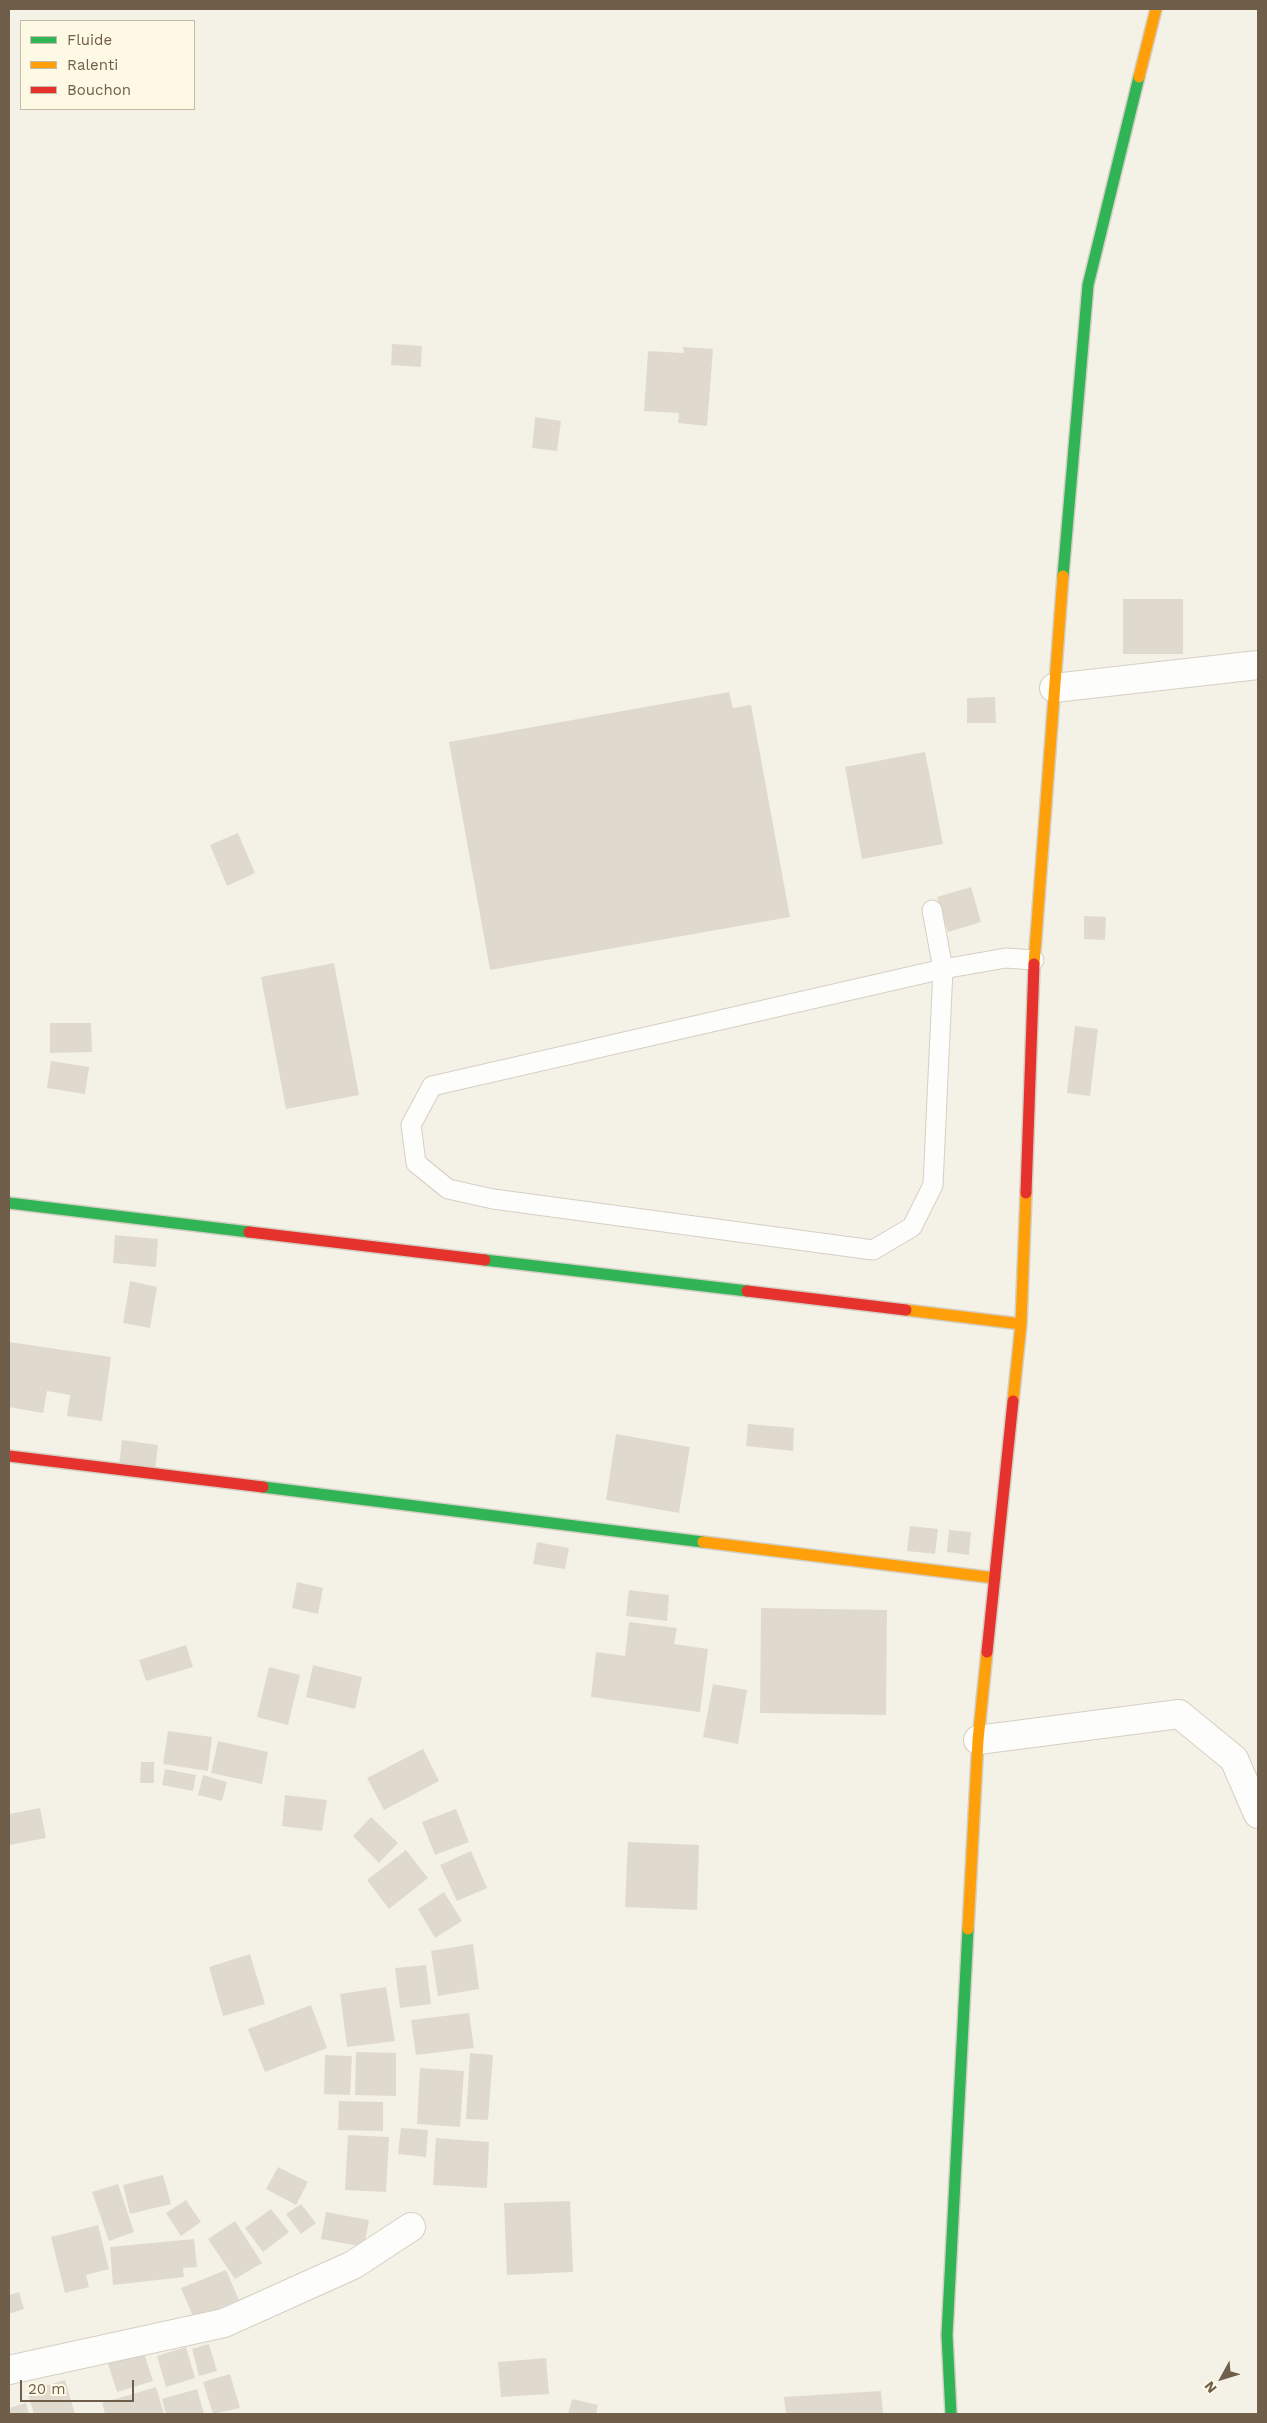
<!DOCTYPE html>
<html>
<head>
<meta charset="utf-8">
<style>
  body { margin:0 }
  #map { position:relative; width:1267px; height:2423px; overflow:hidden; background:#f4f2e6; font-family:"Work Sans",sans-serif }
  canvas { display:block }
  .frame { position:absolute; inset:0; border:10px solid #6f5e49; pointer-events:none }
  .legend { position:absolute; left:20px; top:20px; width:175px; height:90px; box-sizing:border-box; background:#fef9e5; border:1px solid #c5bba7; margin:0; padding:6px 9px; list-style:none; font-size:15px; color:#6f5e49 }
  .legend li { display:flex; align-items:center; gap:10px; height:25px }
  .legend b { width:25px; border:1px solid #c5bba7 }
  .north { position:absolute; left:1197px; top:2353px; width:50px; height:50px; -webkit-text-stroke:4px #fef9e5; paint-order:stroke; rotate:231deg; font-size:14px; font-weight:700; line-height:20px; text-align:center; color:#6f5e49 }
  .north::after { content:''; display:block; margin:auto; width:18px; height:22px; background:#6f5e49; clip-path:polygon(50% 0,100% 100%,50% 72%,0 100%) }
  .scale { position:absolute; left:20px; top:2380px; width:114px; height:22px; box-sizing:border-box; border:2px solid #6f5e49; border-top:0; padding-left:6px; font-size:15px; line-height:18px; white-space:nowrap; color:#6f5e49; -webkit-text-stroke:4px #fef9e5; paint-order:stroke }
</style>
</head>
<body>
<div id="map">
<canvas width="1267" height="2423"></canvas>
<div class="frame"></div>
<ul class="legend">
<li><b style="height:6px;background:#30b455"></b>Fluide</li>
<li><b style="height:6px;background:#ff9f0a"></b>Ralenti</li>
<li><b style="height:6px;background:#e5322d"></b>Bouchon</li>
</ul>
<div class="north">N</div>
<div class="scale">20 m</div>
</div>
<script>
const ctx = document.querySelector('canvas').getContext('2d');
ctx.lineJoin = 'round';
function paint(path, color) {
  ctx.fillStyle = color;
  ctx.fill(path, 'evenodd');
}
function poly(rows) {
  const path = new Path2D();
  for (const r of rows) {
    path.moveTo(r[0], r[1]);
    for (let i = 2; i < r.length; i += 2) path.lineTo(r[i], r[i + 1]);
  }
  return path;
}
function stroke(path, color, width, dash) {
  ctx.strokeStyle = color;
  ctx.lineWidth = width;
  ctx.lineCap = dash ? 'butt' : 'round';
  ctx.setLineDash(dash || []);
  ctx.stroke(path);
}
paint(poly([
  [392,344,422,346,421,367,391,365],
  [683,347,713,349,707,426,678,423,679,413,644,411,648,351,684,353],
  [535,417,561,421,557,451,532,448],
  [1123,599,1183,599,1183,654,1123,654],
  [729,692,733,708,751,705,790,917,490,970,449,742],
  [995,697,996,723,967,723,967,698],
  [925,752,943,844,862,859,845,767],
  [238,833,255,873,227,886,210,845],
  [971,887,981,922,948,932,937,897],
  [1084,916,1106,917,1105,940,1084,939],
  [334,963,359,1095,286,1109,261,977],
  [50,1023,91,1023,92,1052,50,1053],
  [1075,1026,1098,1029,1090,1096,1067,1093],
  [51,1061,89,1067,85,1094,47,1088],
  [115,1235,158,1239,156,1267,113,1263],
  [130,1281,157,1287,150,1328,123,1323],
  [9,1342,111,1357,102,1421,67,1416,70,1395,47,1391,43,1413,9,1407],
  [748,1424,794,1428,793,1451,746,1446],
  [616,1434,690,1447,679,1513,606,1500],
  [122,1440,158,1445,155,1470,119,1466],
  [910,1526,938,1529,935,1554,907,1551],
  [949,1530,971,1532,969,1555,947,1552],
  [537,1542,569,1548,565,1569,533,1564],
  [297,1582,323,1588,318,1614,292,1608],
  [629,1590,669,1595,667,1621,626,1616],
  [761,1608,887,1610,886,1715,760,1713],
  [629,1622,677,1628,674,1644,708,1649,700,1712,591,1697,596,1652,625,1656],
  [186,1645,193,1667,146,1681,139,1660],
  [313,1665,362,1677,355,1709,306,1697],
  [269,1667,300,1675,288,1725,257,1717],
  [713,1684,747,1690,738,1744,703,1737],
  [168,1731,212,1737,208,1771,163,1764],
  [218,1741,268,1752,262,1784,211,1773],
  [423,1749,439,1781,384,1810,367,1778],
  [141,1762,154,1762,154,1783,140,1783],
  [165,1769,196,1775,193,1791,162,1785],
  [203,1775,227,1782,222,1801,198,1795],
  [285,1795,327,1800,322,1831,282,1826],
  [40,1808,46,1838,9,1845,9,1814],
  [456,1809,469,1842,435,1855,422,1822],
  [371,1817,398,1843,379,1863,353,1836],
  [628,1842,699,1845,697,1910,625,1907],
  [406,1850,428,1878,389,1909,367,1880],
  [471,1851,487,1888,457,1901,440,1865],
  [444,1892,462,1921,435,1938,418,1909],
  [473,1944,479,1989,438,1996,431,1951],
  [250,1954,265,2004,223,2016,209,1967],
  [426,1965,431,2004,400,2008,395,1968],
  [386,1987,395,2041,347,2047,340,1994],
  [311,2005,327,2048,265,2072,248,2029],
  [469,2013,474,2048,416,2055,411,2020],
  [356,2052,396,2053,396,2096,355,2095],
  [470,2053,493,2055,488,2120,466,2119],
  [325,2055,352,2056,350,2095,324,2094],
  [420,2068,464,2071,460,2127,417,2124],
  [339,2101,383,2102,383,2131,338,2130],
  [401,2128,428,2130,426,2157,398,2154],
  [348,2135,389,2137,386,2192,345,2190],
  [436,2138,489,2142,487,2188,433,2185],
  [278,2167,308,2182,296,2205,266,2189],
  [163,2175,171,2204,130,2214,123,2185],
  [118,2184,134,2232,109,2241,92,2192],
  [186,2200,201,2222,181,2236,166,2213],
  [570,2201,573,2272,507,2275,504,2203],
  [301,2204,316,2223,301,2234,286,2214],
  [271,2209,289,2232,263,2252,245,2228],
  [326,2212,369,2220,364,2247,321,2239],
  [235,2221,262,2263,235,2279,208,2239],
  [98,2225,109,2269,86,2275,89,2287,65,2293,51,2237],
  [194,2239,197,2267,183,2268,184,2277,113,2285,110,2247],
  [226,2270,239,2300,194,2319,181,2288],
  [19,2292,24,2309,9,2314,9,2295],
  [209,2344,217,2371,199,2376,192,2349],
  [186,2347,195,2378,166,2387,157,2356],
  [143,2350,153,2381,117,2392,107,2361],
  [546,2358,549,2394,501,2397,498,2362],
  [230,2374,240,2408,213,2414,203,2382],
  [65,2380,75,2414,34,2414,27,2391],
  [156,2387,164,2414,105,2414,102,2403],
  [197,2389,204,2414,166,2414,162,2399],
  [881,2391,883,2414,786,2414,784,2397],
  [572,2399,598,2405,596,2414,568,2414],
  [26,2403,29,2414,9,2414,9,2408]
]), '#e0dace');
const lane = poly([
  [932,910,943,969,933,1185,912,1227,873,1250,493,1199,448,1189,416,1163,411,1125,432,1086,943,969,1006,958,1034,960]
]);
const street = poly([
  [1054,688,1258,665],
  [978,1740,1179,1714,1234,1759,1258,1814],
  [9,2370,224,2323,353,2265,411,2227]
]);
const fast = poly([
  [1063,576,1088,285,1139,77],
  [9,1203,249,1232],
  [485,1260,747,1291],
  [263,1487,703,1542],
  [951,2414,947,2335,968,1929]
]);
const slow = poly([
  [1139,77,1156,9],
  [1034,964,1063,576],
  [906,1310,1021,1324],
  [1013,1401,1021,1324,1026,1193],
  [703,1542,995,1578],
  [968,1929,978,1740,987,1652]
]);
const jam = poly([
  [1026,1193,1034,964],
  [249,1232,485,1260],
  [747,1291,906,1310],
  [9,1456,263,1487],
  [987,1652,1013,1401]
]);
stroke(lane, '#d5cfc4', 21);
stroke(street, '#d5cfc4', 30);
stroke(fast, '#d4cfc3', 14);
stroke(slow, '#d4cfc3', 14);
stroke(jam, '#d4cfc3', 14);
stroke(lane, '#fdfdfb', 19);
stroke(street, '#fdfdfb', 28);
stroke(fast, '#30b455', 11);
stroke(slow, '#ff9f0a', 11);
stroke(jam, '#e5322d', 11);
</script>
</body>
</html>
